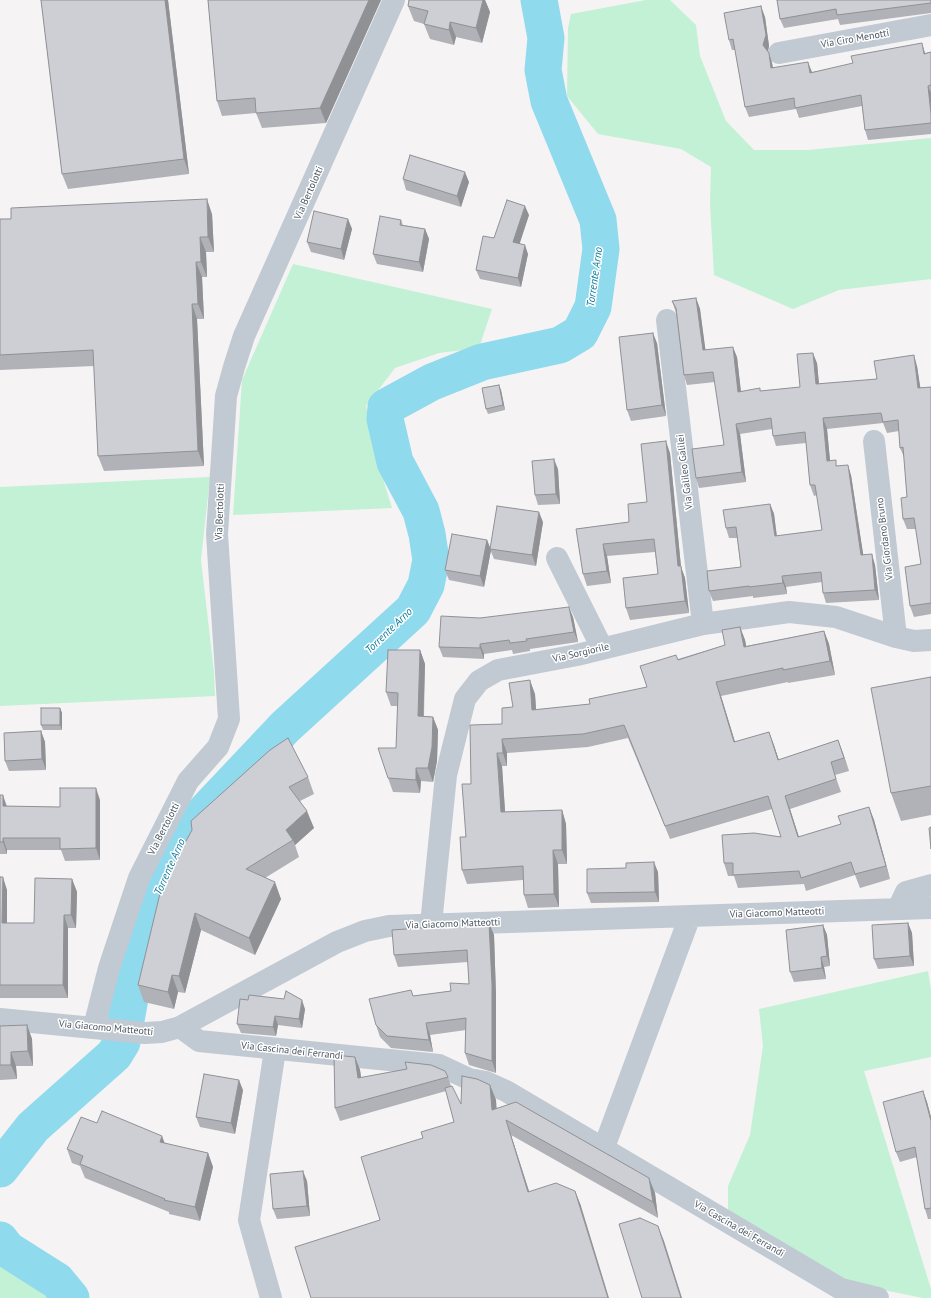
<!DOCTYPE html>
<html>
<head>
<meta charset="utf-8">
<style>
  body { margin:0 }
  canvas { display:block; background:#f5f3f3 }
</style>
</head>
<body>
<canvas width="931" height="1298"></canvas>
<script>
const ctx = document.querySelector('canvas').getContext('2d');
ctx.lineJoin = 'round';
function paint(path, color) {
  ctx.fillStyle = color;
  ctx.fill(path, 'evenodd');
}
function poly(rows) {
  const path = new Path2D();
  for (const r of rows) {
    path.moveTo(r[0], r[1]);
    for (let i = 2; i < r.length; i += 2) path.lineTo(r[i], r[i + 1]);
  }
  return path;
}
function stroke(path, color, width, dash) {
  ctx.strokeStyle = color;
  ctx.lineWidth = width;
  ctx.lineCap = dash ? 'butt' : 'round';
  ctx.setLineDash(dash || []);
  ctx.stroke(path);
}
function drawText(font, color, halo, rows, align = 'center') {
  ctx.font = font + ' "PT Sans",sans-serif';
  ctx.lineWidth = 3;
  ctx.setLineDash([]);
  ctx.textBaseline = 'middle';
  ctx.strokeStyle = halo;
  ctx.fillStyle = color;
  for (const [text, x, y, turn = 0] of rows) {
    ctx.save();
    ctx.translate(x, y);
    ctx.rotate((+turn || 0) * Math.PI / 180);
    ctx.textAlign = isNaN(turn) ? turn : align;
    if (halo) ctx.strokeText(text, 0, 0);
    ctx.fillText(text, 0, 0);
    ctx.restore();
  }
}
paint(poly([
  [646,0,670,0,696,25,700,56,726,121,754,150,808,150,931,138,931,279,839,290,793,309,714,275,710,204,711,167,681,149,598,134,567,96,568,28,571,14],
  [293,264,492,309,479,348,439,353,395,368,366,406,376,456,392,508,233,515,242,380],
  [210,477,201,560,214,672,215,696,0,706,0,487],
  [928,971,931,990,931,1057,864,1071,931,1289,931,1298,923,1298,844,1282,728,1214,728,1186,750,1135,763,1046,759,1009],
  [0,1262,48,1298,0,1298]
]), '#c3f1d5');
stroke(poly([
  [0,1169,33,1127,114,1055,122,1042,143,927,184,834,285,727,413,610,426,585,431,560,427,534,421,511,395,462,385,419,386,407,432,382,482,362,560,345,580,333,593,307,601,249,598,220,549,101,543,70,546,38,539,0],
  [0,1240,8,1250,57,1281,71,1298]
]), '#90daee', 37);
stroke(poly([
  [779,53,931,25],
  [667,320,703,624],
  [874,441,896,637],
  [557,558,602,648],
  [898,909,906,892,931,885],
  [431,924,446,775,465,699,479,681,498,670,577,655,703,624,789,612,836,617,896,637,914,641,931,640],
  [0,1019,145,1033,162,1032,180,1027,337,942,365,931,389,926,931,908],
  [94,1027,109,968,139,878,188,781,218,747,229,719,217,534,226,396,234,367,244,336,394,0],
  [180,1027,199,1041,439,1065,469,1079,486,1082,506,1091,841,1289,878,1298],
  [603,1150,690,916],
  [271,1298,249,1220,275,1050]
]), '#c1cad2', 22);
paint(poly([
  [41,0,168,0,189,174,68,189,62,174],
  [208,0,381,0,326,123,262,128,256,113,222,116,217,101],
  [409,0,485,0,490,12,482,43,456,37,454,45,430,39,424,24,414,21,408,6],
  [777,0,931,0,931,13,840,25,838,19,784,28,780,19],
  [765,17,769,46,768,51,772,63,773,68,812,72,931,52,931,134,868,140,865,130,862,106,799,118,796,109,749,117,745,107,735,50,732,50,729,40],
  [403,179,469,182,461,207,406,190],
  [212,214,214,252,206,252,207,277,202,277,204,319,197,319,204,466,104,471,98,456,94,366,0,370,0,219],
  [529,215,519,243,528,254,521,287,480,279,476,270,494,238],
  [348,219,352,229,344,260,311,252,307,242],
  [401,220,403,225,425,229,429,239,423,272,377,264,373,254],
  [696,298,700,309,705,350,737,357,741,391,761,391,800,387,817,363,819,384,877,379,917,366,920,388,931,387,931,614,914,617,910,606,921,564,916,529,907,529,903,519,907,497,904,457,900,448,899,431,887,433,883,423,827,429,830,461,851,475,863,555,875,565,879,600,826,603,823,593,822,582,786,587,787,594,753,598,753,596,713,601,709,591,741,567,737,538,729,538,726,528,770,504,774,514,777,536,822,530,817,495,814,496,810,485,806,443,776,446,773,436,772,429,740,434,746,482,699,488,696,478,724,445,715,382,687,385,684,375,676,313,672,301],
  [657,343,666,416,631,421,627,410],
  [501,390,505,410,488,414,486,409],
  [670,453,681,567,685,578,689,613,630,620,626,608,658,574,655,552,607,556,611,583,587,586,583,574,576,529,629,522,647,502],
  [558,469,560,504,538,505,535,495],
  [543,522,536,566,494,559,490,549],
  [487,540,491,550,484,587,449,580,445,570],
  [573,617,578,642,530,649,530,651,513,654,512,650,484,654,484,659,443,657,439,647,480,618],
  [740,627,745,640,746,646,824,631,829,644,835,675,788,683,788,682,721,696,735,742,769,732,779,760,838,740,849,771,835,775,841,792,790,809,799,837,841,824,869,807,874,820,890,879,860,888,855,875,806,891,804,884,738,888,734,876,728,876,724,863,781,837,772,809,670,839,628,738,588,747,507,753,507,766,502,766,505,812,562,810,566,824,567,864,558,864,559,907,528,908,524,895,523,880,467,884,462,870,471,784,502,724,513,707,535,694,536,710,590,704,647,687,678,659,725,645],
  [420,650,425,664,424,716,433,717,438,730,437,761,433,782,421,781,420,793,393,792,388,778,396,748,398,706,391,706,386,692],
  [931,677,931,815,901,821,891,793],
  [60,708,62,713,62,730,43,730,41,725],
  [41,731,45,742,46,770,9,771,5,761],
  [308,777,314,794,300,801,314,828,295,845,299,857,265,878,281,899,255,955,201,930,185,993,178,992,174,1009,144,1002,138,985,192,830],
  [0,795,7,806,60,807,100,800,100,860,65,861,61,850,7,850,7,854,0,854],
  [658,872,659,902,591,903,587,893],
  [0,877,7,890,7,923,34,923,72,879,77,892,76,928,68,928,68,998,0,998],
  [489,923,494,935,496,995,496,1073,469,1065,465,1053,466,1030,430,1035,433,1052,391,1048,380,1037,376,1025,413,996,451,991,469,984,468,962,398,967,394,955],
  [908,923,912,933,914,966,878,969,874,959],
  [823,925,827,935,830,966,824,967,826,979,794,982,790,972],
  [305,1009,302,1028,278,1025,276,1036,241,1033,237,1024],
  [27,1025,32,1039,33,1066,16,1066,17,1079,0,1080,0,1026],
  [355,1057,360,1070,361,1077,448,1077,451,1086,461,1104,490,1085,496,1100,496,1108,655,1193,658,1218,511,1135,529,1191,575,1191,581,1206,380,1220,423,1138,454,1122,446,1091,340,1121,335,1108],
  [243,1090,235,1134,200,1127,196,1117],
  [923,1091,927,1102,931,1117,931,1219,928,1219,925,1209,917,1157,900,1162,896,1152],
  [97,1123,165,1144,208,1153,213,1167,200,1221,169,1214,169,1212,85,1178,80,1166,72,1163,67,1149],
  [307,1181,310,1216,277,1219,273,1209]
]), '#b0b2b7');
paint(poly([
  [165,0,168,0,189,174,184,159],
  [369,0,381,0,326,123,320,108],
  [483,0,485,0,490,12,482,43,476,28],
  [761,6,765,17,769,46,767,55,763,45],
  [450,22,456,37,454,45,449,30],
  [922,43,925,53,924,54],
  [769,53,772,63,775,79,771,68],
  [808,62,812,72,810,73],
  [928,86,931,93,931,114],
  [465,172,469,182,461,207,457,196],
  [207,199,212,214,214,252,208,237],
  [525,206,529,215,517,252,513,242],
  [348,219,352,229,344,260,341,249],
  [425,229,429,239,423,272,419,262],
  [200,237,206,252,207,277,201,262],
  [525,245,528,254,521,287,518,278],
  [196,262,202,277,204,319,198,304],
  [696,298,700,309,707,361,703,350],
  [192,304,197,319,204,466,198,451],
  [653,333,657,343,666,416,662,405],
  [733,347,737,357,742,402,738,392],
  [813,353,817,363,820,395,816,384],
  [914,355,917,366,922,398,918,388],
  [499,385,501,390,505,410,503,405],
  [823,418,827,429,831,471,827,461],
  [736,424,740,434,746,482,742,472],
  [666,441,670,453,681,567,685,578,689,613,685,601,678,566],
  [554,459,558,469,560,504,556,494],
  [848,465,851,475,865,566,861,555],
  [770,504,774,514,778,547,775,536],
  [539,512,543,522,536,566,532,555],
  [487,540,491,550,484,587,480,576],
  [603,544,607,556,611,583,607,571],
  [872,554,875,565,879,600,875,590],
  [782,576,786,587,787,594,783,583],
  [569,607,573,617,578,642,574,632],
  [740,627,745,640,749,660,744,647],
  [824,631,829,644,835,675,830,661],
  [480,644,484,654,484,659,480,648],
  [420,650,425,664,423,729,418,716],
  [530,680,535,694,537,723,532,710],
  [716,682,721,696,739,755,734,742],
  [60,708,62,713,62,730,60,725],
  [433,717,438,730,437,761,433,782,428,768],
  [41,731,45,742,46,770,42,759],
  [769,732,774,745,783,773,778,760],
  [502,739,507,753,507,766,503,753],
  [838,740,843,753,849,771,844,758],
  [497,753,502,766,506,825,501,812],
  [416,768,421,781,420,793,416,780],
  [96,788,100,800,100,860,96,848],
  [3,795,7,807,3,806],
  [785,796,790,809,803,850,798,837],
  [869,807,874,820,890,879,886,866],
  [562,810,566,824,567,864,562,850],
  [307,811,314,828,295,845,293,840,286,830],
  [3,838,7,850,7,854,3,842],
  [553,850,558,864,559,907,554,894],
  [654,862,658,872,659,902,655,892],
  [3,877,7,890,7,936,2,923],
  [72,879,77,892,76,928,71,915],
  [275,882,281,899,255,955,249,938],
  [195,913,201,930,185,993,179,976],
  [64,915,68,928,68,998,63,985],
  [489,923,494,935,496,995,496,1073,492,1061],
  [908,923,912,933,914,966,910,956],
  [823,925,827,935,830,966,827,956],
  [821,957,824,967,826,979,822,968],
  [172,975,178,992,174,1009,168,992],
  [302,1000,305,1009,302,1028,299,1019],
  [275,1016,278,1025,276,1036,273,1027],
  [426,1023,430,1035,433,1052,429,1040],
  [27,1025,32,1039,33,1066,28,1051],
  [11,1052,16,1066,17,1079,11,1065],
  [355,1057,360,1070,363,1090,358,1078],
  [239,1080,243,1090,235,1134,231,1123],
  [490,1085,496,1100,498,1125,492,1110],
  [923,1091,927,1102,931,1117,931,1121],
  [506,1120,511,1135,534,1207,528,1192],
  [162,1136,167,1149,160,1142],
  [208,1153,213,1167,200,1221,195,1207],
  [303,1171,307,1181,310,1216,307,1206],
  [649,1178,655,1193,658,1218,653,1202],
  [575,1191,581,1206,609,1298,608,1298],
  [658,1226,664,1241,682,1298,681,1298]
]), '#909195');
const building = poly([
  [41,0,165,0,184,159,62,174,41,0],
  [208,0,369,0,320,108,256,113,255,98,217,101,208,0],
  [409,0,483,0,476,28,450,22,449,30,424,24,428,11,408,6,409,0],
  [777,0,931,0,931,3,837,15,836,9,780,19,777,0],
  [761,6,766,35,763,45,769,53,771,68,808,62,810,73,853,63,851,56,922,43,924,54,931,52,931,85,928,86,931,114,931,123,865,130,861,95,795,108,794,98,745,107,733,39,729,40,724,13,761,6],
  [410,155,465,172,457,196,403,179,410,155],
  [207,199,208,237,200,237,201,262,196,262,198,304,192,304,198,451,98,456,93,350,0,355,0,219,11,219,11,208,207,199],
  [507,200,525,206,513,242,525,245,518,278,476,270,483,236,494,238,507,200],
  [314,211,348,219,341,249,307,242,314,211],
  [380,216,401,220,400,225,425,229,419,262,373,254,380,216],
  [696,298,703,350,733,347,738,392,760,388,760,391,800,387,797,354,813,353,816,384,877,379,874,361,914,355,918,388,931,387,931,603,910,606,905,567,921,564,914,518,903,519,901,498,907,497,903,447,900,448,898,420,883,422,881,413,823,418,827,461,836,460,836,466,848,465,861,555,872,554,875,590,823,593,821,572,782,576,783,583,749,587,749,586,709,591,707,571,741,567,736,527,726,528,723,510,770,504,775,536,822,530,815,485,810,485,805,432,773,436,771,418,736,424,742,472,696,478,692,449,724,445,713,372,684,375,676,308,672,301,696,298],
  [653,333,662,405,627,410,619,337,653,333],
  [499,385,503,405,486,409,482,388,499,385],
  [666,441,678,566,681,566,685,601,626,608,623,578,658,574,654,539,603,544,607,571,583,574,576,529,629,522,628,504,647,502,641,444,666,441],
  [554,459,556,494,535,495,532,461,554,459],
  [497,506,539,512,532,555,490,549,497,506],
  [452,534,487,540,480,576,445,570,452,534],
  [569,607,574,632,526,639,527,641,510,643,509,640,480,644,480,648,439,647,441,616,480,618,569,607],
  [740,627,744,647,824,631,830,661,783,670,783,668,716,682,734,742,769,732,778,760,838,740,844,758,831,762,836,779,785,796,798,837,841,824,838,816,869,807,886,866,855,874,851,862,801,878,799,871,733,875,733,863,724,863,722,835,754,833,781,837,768,796,665,826,624,725,583,734,502,739,503,753,497,753,501,812,562,810,562,850,553,850,554,894,524,895,523,866,462,870,460,837,466,837,462,784,471,784,470,725,502,724,502,708,513,707,509,683,530,680,532,710,590,704,589,699,647,687,640,666,676,655,678,660,725,645,722,630,740,627],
  [388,650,420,650,418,716,433,717,432,747,428,768,416,768,416,780,388,778,378,748,396,748,398,693,386,692,388,650],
  [931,677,931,786,891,793,871,688,931,677],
  [41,708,60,708,60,725,41,725,41,708],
  [41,731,42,759,5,761,4,733,41,731],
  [288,738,308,777,289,787,307,811,286,830,293,840,246,869,275,882,249,938,195,913,179,976,172,975,168,992,138,985,162,885,192,830,191,821,270,750,288,738],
  [60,788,96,788,96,848,60,849,60,838,3,838,3,842,0,842,0,795,3,795,3,806,60,807,60,788],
  [931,827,931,849,929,828,931,827],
  [654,862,655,892,587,893,587,869,626,868,626,863,654,862],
  [0,877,3,877,2,923,34,923,35,878,72,879,71,915,64,915,63,985,0,985,0,877],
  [489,923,492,984,492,1061,465,1053,466,1018,426,1023,429,1040,387,1036,376,1025,369,999,411,990,413,996,451,991,450,983,469,984,467,950,394,955,392,930,489,923],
  [908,923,910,956,874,959,872,925,908,923],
  [823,925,827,956,821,957,822,968,790,972,786,930,823,925],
  [286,991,302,1000,299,1019,275,1016,273,1027,237,1024,240,999,248,1000,249,995,284,999,286,991],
  [27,1025,28,1051,11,1052,11,1065,0,1065,0,1026,27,1025],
  [334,1055,355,1057,358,1078,407,1069,405,1062,431,1065,445,1071,448,1077,335,1108,334,1055],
  [204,1074,239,1080,231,1123,196,1117,204,1074],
  [462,1076,477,1079,490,1085,492,1110,516,1102,649,1178,653,1202,506,1120,528,1192,556,1183,575,1191,608,1298,311,1298,295,1247,380,1220,361,1157,423,1138,421,1132,454,1122,445,1088,452,1086,461,1104,462,1076],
  [923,1091,931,1121,931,1208,925,1209,915,1147,896,1152,883,1102,923,1091],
  [102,1111,162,1136,160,1142,208,1153,195,1207,164,1200,165,1199,80,1164,83,1156,67,1149,81,1117,97,1123,102,1111],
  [303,1171,307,1206,273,1209,270,1174,303,1171],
  [640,1218,658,1226,681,1298,642,1298,619,1224,640,1218]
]);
paint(building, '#cdcfd5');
stroke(building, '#909195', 1);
drawText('10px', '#4a5661', '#fff', [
  ["Via Ciro Menotti",855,39,-10],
  ["Via Bertolotti",309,193,-66],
  ["Via Galileo Galilei",685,472,-97],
  ["Via Bertolotti",220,512,-88],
  ["Via Giordano Bruno",885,539,-97],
  ["Via Sorgiorile",581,653,-13],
  ["Via Bertolotti",164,829,-63],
  ["Via Giacomo Matteotti",777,913,-2],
  ["Via Giacomo Matteotti",453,924,-2],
  ["Via Giacomo Matteotti",106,1028,5],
  ["Via Cascina dei Ferrandi",292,1051,6],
  ["Via Cascina dei Ferrandi",739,1229,30]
]);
drawText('italic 11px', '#0c7c9b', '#fff', [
  ["Torrente Arno",595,277,-82],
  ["Torrente Arno",389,631,-44],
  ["Torrente Arno",170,867,-66]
]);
</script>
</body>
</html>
